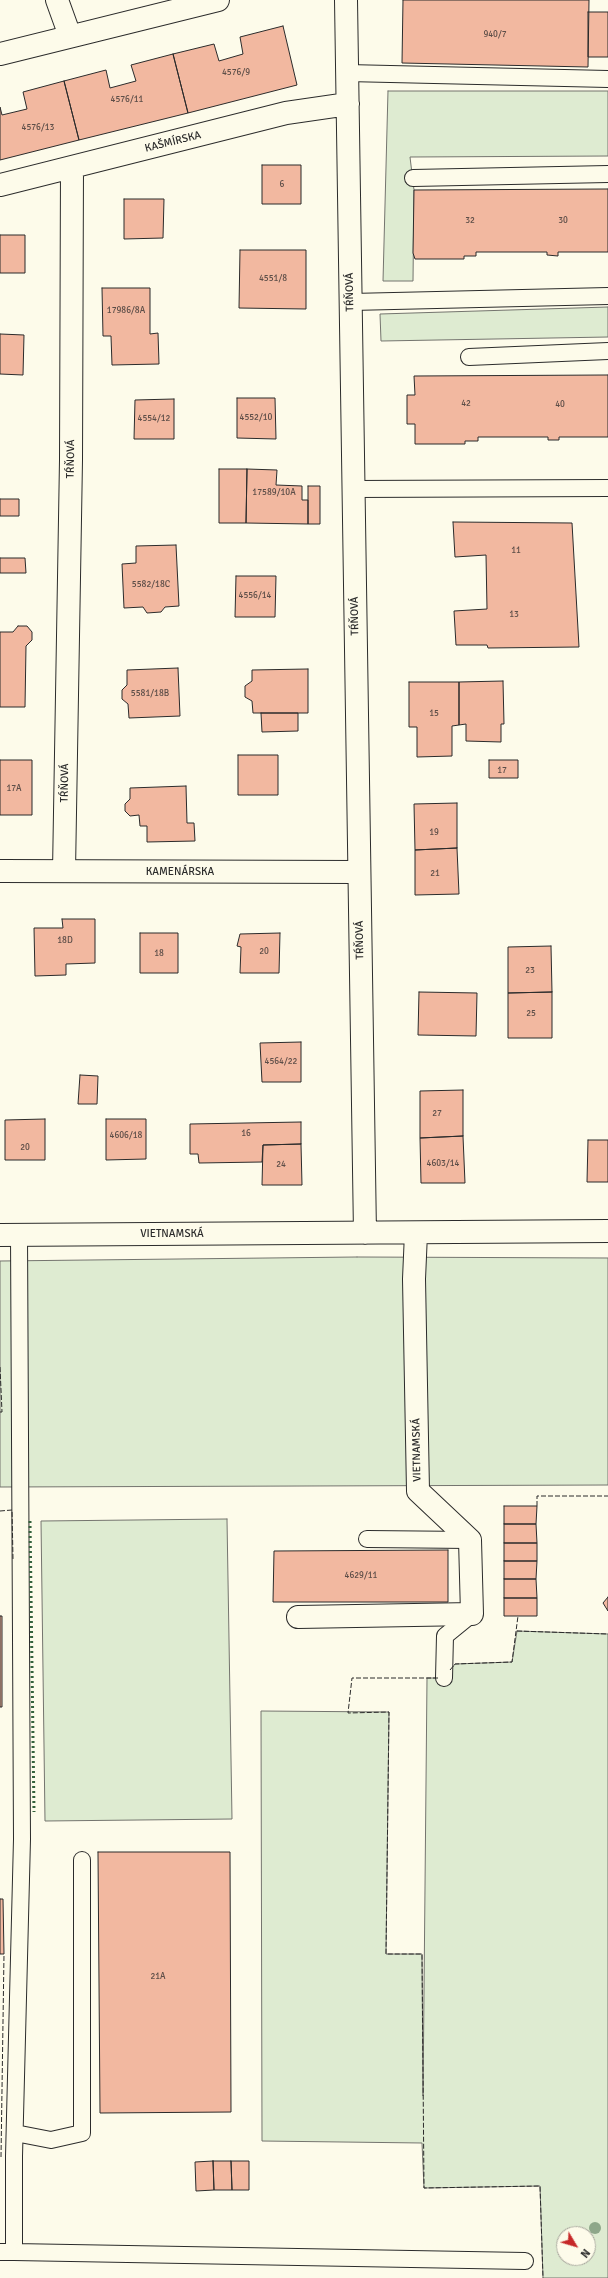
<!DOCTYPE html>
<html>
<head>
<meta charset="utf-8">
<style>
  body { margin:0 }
  #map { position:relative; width:608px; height:2278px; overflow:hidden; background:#fdfbea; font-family:Signika,sans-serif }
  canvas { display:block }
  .north { position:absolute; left:556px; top:2226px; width:40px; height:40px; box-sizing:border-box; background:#fdfbea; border:1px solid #a9a89e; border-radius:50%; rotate:128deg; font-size:11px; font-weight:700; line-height:16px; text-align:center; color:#2b2b2b }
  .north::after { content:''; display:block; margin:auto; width:14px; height:18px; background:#c62828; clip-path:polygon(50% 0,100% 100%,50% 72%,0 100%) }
</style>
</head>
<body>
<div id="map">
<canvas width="608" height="2278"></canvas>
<div class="north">N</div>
</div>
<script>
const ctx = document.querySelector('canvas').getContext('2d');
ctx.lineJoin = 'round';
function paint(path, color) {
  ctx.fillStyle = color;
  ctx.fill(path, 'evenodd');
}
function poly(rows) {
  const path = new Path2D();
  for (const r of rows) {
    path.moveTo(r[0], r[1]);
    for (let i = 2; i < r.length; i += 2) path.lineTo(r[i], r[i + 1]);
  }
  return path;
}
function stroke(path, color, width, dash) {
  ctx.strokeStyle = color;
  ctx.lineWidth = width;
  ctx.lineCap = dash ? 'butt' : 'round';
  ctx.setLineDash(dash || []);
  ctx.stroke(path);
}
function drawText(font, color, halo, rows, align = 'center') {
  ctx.font = font + ' Signika,sans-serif';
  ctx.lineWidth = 3;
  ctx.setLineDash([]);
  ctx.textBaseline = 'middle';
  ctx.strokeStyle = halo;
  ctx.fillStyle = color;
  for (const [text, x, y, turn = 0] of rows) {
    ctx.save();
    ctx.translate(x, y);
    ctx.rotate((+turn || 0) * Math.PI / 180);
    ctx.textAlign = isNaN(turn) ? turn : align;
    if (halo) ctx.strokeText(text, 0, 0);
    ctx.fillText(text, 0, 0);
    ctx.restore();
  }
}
const green = poly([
  [388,91,608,91,608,156,410,157,414,190,413,281,383,281,388,91],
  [608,307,608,337,381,341,380,314,608,307],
  [357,1257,608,1258,608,1485,0,1487,0,1261,357,1257],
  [227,1519,232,1819,45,1821,41,1521,227,1519],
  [517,1631,608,1634,608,2278,543,2278,540,2186,424,2188,422,2143,262,2141,261,1711,389,1712,386,1954,422,1954,423,2096,427,1678,444,1678,455,1664,512,1662,517,1631],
  [564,2234,588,2234,588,2258,564,2258,564,2234]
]);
paint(green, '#deebd1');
stroke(green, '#74746e', 1);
const building = poly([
  [403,0,589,0,588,67,402,63,403,0],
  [588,12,608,12,608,57,588,57,588,12],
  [283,26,297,85,188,113,173,54,214,44,219,61,243,54,240,37,283,26],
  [173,54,188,113,79,140,64,81,106,70,110,88,136,81,131,65,173,54],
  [64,81,79,140,0,160,0,107,2,115,27,109,23,92,64,81],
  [262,165,301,165,301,204,262,204,262,165],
  [608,189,608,252,558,252,558,256,547,255,547,252,476,252,476,256,464,256,464,259,415,259,413,253,414,190,608,189],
  [124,199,164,199,163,238,124,239,124,199],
  [0,235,25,235,25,273,0,273,0,235],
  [240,250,306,250,306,309,239,308,240,250],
  [102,288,150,288,150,334,158,333,159,364,112,365,111,336,103,336,102,288],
  [0,334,24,335,23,375,0,374,0,334],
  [608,375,608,437,559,437,559,440,548,440,548,437,478,437,478,441,465,441,465,444,415,444,415,424,407,424,407,395,415,395,414,376,608,375],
  [237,398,275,398,276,439,237,438,237,398],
  [174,399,174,439,134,439,135,400,174,399],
  [219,469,247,469,246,523,219,523,219,469],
  [247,469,277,470,276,485,302,486,302,500,308,500,308,524,246,523,247,469],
  [308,486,320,486,320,524,308,524,308,486],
  [0,499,19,499,19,516,0,516,0,499],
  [453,522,572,523,579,647,488,648,487,645,456,645,454,611,487,609,486,555,455,557,453,522],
  [176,545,179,606,165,607,161,612,147,613,143,607,124,608,122,564,136,563,136,546,176,545],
  [0,558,25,558,26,573,0,573,0,558],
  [236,576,276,576,275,617,235,617,236,576],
  [18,626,27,626,32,632,32,640,26,646,25,707,0,707,0,632,13,632,18,626],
  [178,668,180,716,129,718,128,704,122,699,122,690,127,685,127,670,178,668],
  [308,669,308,713,253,713,252,701,245,697,245,686,252,681,252,670,308,669],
  [503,681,504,724,501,724,501,742,466,741,466,724,459,725,459,682,503,681],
  [409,682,459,682,459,725,452,726,452,756,417,757,417,727,409,727,409,682],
  [261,713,298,713,298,731,262,732,261,713],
  [238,755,278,755,278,795,238,795,238,755],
  [0,760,32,760,32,815,0,815,0,760],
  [489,760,518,760,518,778,489,778,489,760],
  [186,786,187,823,194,823,195,841,147,842,147,826,140,826,139,815,130,816,125,811,125,804,130,799,130,788,186,786],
  [457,803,457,848,415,850,414,804,457,803],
  [457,848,459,894,415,895,415,850,457,848],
  [62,919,95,919,95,963,66,964,66,975,35,976,34,928,63,928,62,919],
  [140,933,178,933,178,973,140,973,140,933],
  [280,933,279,973,240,973,241,947,237,946,240,934,280,933],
  [551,946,552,992,508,993,508,947,551,946],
  [419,992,477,993,476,1036,418,1035,419,992],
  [552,992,552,1038,508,1038,508,993,552,992],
  [301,1042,301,1082,262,1082,260,1043,301,1042],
  [80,1075,98,1076,97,1104,78,1104,80,1075],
  [463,1090,463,1136,420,1138,420,1091,463,1090],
  [45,1119,45,1160,5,1160,5,1120,45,1119],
  [106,1119,146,1119,146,1159,106,1160,106,1119],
  [301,1122,301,1144,263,1145,262,1162,199,1163,198,1154,190,1154,190,1124,301,1122],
  [463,1136,465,1183,421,1183,420,1138,463,1136],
  [588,1140,608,1140,608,1182,587,1182,588,1140],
  [301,1144,302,1185,262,1185,263,1145,301,1144],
  [504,1506,537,1506,536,1524,504,1524,504,1506],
  [504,1524,536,1524,537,1543,504,1543,504,1524],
  [504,1543,537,1543,537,1561,504,1561,504,1543],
  [448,1550,448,1602,273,1602,274,1551,448,1550],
  [504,1561,537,1561,536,1579,504,1579,504,1561],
  [504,1579,536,1579,537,1598,504,1598,504,1579],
  [608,1597,608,1611,603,1603,608,1597],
  [504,1598,537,1598,537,1616,504,1616,504,1598],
  [0,1616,2,1616,2,1707,0,1707,0,1616],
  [98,1852,230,1852,231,2112,100,2113,98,1852],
  [0,1899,3,1899,4,1954,0,1954,0,1899],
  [213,2161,214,2190,196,2191,195,2162,213,2161],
  [213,2161,231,2161,232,2190,214,2190,213,2161],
  [231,2161,249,2161,249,2190,232,2190,231,2161]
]);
paint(building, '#f2b8a0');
stroke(building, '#2b2b2b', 1);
const service = poly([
  [347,73,608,79],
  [413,178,608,174],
  [351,302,608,296],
  [469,357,608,351],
  [353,489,608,488],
  [19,1235,22,1839,14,2156,14,2252,525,2261],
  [367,1539,470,1540],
  [444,1678,445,1636,472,1614],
  [15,2133,51,2140,82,2133,82,1860],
  [0,2252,14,2252]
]);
const minor = poly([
  [57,0,70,36],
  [346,0,365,1233],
  [0,54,218,0],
  [0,185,286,113,348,104],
  [0,871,359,872],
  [64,871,71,460,72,167],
  [0,1235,608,1231],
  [298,1617,472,1614,470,1540,418,1491,414,1279,416,1233]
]);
stroke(service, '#2b2b2b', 18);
stroke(minor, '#2b2b2b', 24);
stroke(service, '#fdfbea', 16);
stroke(minor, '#fdfbea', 22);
stroke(poly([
  [30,1521,34,1812]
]), '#34623c', 3, [2, 3]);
stroke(poly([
  [0,1367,2,1412,0,1412],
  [537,1506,537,1496,608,1496],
  [0,1511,12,1510,13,1559],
  [517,1631,608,1634],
  [450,1670,455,1664,512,1662,518,1616],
  [438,1678,352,1678,348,1713,389,1712,386,1954,422,1954,424,2188,540,2186,543,2278],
  [1,2157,4,1954]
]), '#2b2b2b', 1, [5, 2]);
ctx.fillStyle = '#8ea78a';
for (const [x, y] of [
  [595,2228]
]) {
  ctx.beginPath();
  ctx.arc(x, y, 6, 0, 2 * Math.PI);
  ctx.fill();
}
drawText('9px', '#5d4e48', null, [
  ["940/7",495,35],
  ["4576/9",236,73],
  ["4576/11",127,100],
  ["4576/13",38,128],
  ["6",282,185],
  ["32",470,221],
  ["30",563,221],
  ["4551/8",273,279],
  ["17986/8A",126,311],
  ["42",466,404],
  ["40",560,405],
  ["4552/10",256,418],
  ["4554/12",154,419],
  ["17589/10A",274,493],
  ["11",516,551],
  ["5582/18C",151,585],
  ["4556/14",255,596],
  ["13",514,615],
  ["5581/18B",150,694],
  ["15",434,714],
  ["17",502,771],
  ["17A",14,789],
  ["19",434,833],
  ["21",435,874],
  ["18D",65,941],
  ["20",264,952],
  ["18",159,954],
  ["23",530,971],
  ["25",531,1014],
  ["4564/22",281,1062],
  ["27",437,1114],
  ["16",246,1134],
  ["4606/18",126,1136],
  ["20",25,1148],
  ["4603/14",443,1164],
  ["24",281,1165],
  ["4629/11",361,1576],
  ["21A",158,1977]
]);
drawText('11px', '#2b2b2b', '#fdfbea', [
  ["KAŠMÍRSKA",173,142,-14],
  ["TŔŇOVÁ",350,292,-91],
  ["TŔŇOVÁ",71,459,-89],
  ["TŔŇOVÁ",355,616,-91],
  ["TŔŇOVÁ",65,783,-89],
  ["KAMENÁRSKA",180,872],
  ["TŔŇOVÁ",360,940,-91],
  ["VIETNAMSKÁ",172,1234],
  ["VIETNAMSKÁ",417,1450,-91]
]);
</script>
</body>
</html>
